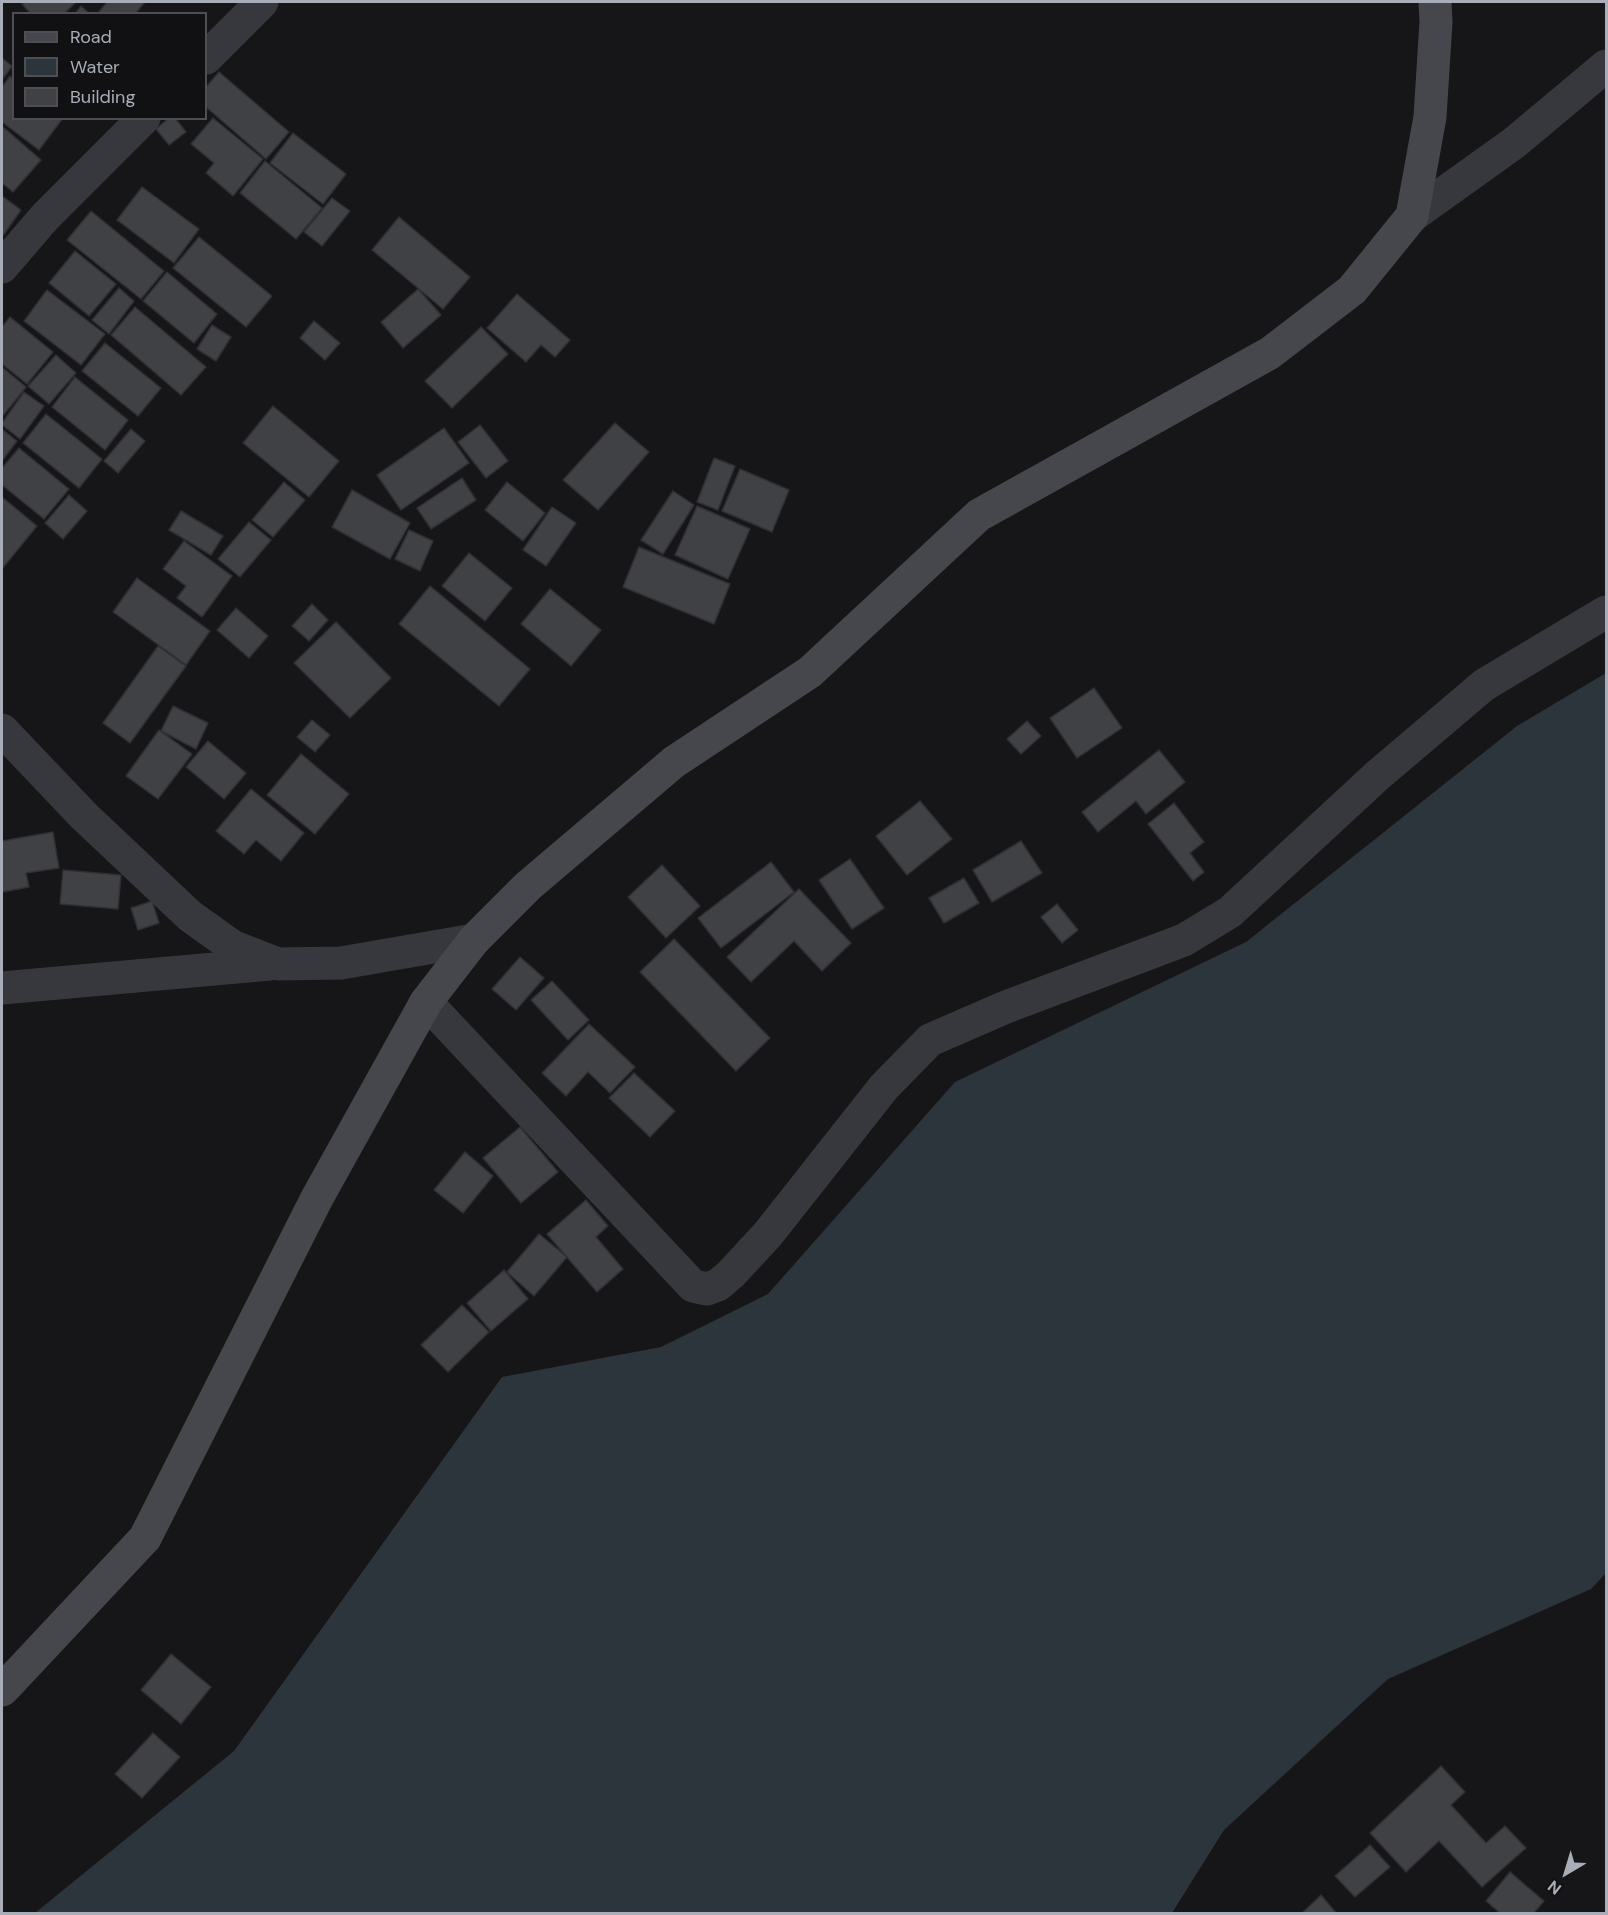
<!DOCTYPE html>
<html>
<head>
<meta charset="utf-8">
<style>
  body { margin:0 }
  #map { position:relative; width:1608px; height:1915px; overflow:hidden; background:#161618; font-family:"DM Sans",sans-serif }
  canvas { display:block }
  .frame { position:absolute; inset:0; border:3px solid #a8adb8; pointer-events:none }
  .legend { position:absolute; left:12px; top:12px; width:195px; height:108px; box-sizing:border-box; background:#111113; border:2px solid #4d4f55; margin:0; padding:8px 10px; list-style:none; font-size:18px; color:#a8adb8 }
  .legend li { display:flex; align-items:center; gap:12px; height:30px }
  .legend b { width:30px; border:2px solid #4d4f55 }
  .north { position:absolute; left:1536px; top:1843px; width:60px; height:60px; -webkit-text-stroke:4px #111113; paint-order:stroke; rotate:218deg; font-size:16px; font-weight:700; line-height:24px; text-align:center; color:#a8adb8 }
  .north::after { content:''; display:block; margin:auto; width:21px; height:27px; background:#a8adb8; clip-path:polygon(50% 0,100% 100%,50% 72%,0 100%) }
</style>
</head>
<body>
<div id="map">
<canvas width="1608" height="1915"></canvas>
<div class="frame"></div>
<ul class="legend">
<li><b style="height:8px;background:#45474d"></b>Road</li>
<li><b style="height:16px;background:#2c353c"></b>Water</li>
<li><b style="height:16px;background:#404145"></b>Building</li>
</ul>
<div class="north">N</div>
</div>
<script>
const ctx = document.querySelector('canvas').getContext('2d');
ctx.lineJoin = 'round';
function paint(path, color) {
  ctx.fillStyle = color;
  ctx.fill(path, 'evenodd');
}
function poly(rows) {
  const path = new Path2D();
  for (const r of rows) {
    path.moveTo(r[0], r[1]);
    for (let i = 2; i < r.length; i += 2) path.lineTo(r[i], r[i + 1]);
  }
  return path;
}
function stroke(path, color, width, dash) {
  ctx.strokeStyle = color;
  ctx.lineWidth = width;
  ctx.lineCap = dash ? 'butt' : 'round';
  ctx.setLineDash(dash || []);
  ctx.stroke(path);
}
paint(poly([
  [1606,673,1606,1573,1591,1589,1388,1679,1224,1830,1172,1913,35,1913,234,1751,502,1377,661,1347,768,1294,955,1082,1246,942,1517,726]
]), '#2c353c');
const building = poly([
  [24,2,73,2,75,3,64,14,31,14,22,4,24,2],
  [107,2,145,2,135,14,99,14,98,13,107,2],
  [81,6,90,14,75,14,81,6],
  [2,58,12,66,2,80,2,58],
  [219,72,289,132,266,159,206,107,206,87,219,72],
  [10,76,14,79,14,118,63,118,39,150,2,122,2,87,10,76],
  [169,118,175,118,186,132,169,145,156,129,169,118],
  [213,118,263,159,233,196,206,173,214,163,191,144,213,118],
  [2,126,41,160,13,192,2,183,2,126],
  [293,133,346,174,323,204,270,163,293,133],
  [265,161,322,208,296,239,240,193,265,161],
  [142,187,199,229,174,263,117,220,142,187],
  [2,196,21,210,2,237,2,196],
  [332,198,350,211,322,246,304,232,332,198],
  [91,211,164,271,141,299,67,240,91,211],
  [399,217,470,277,443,309,372,250,399,217],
  [199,237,272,296,246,327,173,268,199,237],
  [75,251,116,284,89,316,49,283,75,251],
  [167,272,217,314,194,343,143,301,167,272],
  [119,288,134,301,109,334,92,320,119,288],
  [418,289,441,315,403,348,381,322,418,289],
  [47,290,105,334,81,365,24,321,47,290],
  [517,294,570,340,555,357,541,345,526,362,487,328,517,294],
  [135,307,206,367,181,395,111,335,135,307],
  [10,317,53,352,27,384,2,364,2,327,10,317],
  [314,321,340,343,325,360,300,338,314,321],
  [212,325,231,337,216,361,197,349,212,325],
  [481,327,508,354,452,408,425,381,481,327],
  [105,343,161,388,138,416,82,371,105,343],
  [56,355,76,373,49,404,28,386,56,355],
  [2,367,26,387,2,417,2,367],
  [75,377,128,420,105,450,52,407,75,377],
  [24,392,44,406,20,439,2,425,2,423,24,392],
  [273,406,339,461,309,497,243,443,273,406],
  [46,414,102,459,79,488,23,443,46,414],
  [615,423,649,452,598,510,563,480,615,423],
  [480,425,508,461,486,478,458,442,480,425],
  [444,428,469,463,401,510,377,475,444,428],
  [2,429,17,441,2,461,2,429],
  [131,429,145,441,118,473,104,461,131,429],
  [19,448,69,489,44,519,2,485,2,468,19,448],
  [714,458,735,466,718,510,697,502,714,458],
  [740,469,789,490,772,532,722,511,740,469],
  [462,478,476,500,431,529,417,508,462,478],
  [284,482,305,500,273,537,252,520,284,482],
  [507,482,545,513,523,541,485,510,507,482],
  [352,490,410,523,390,559,332,527,352,490],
  [673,491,694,505,663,554,641,540,673,491],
  [69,495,87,511,63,539,45,523,69,495],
  [2,497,37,526,2,569,2,497],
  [697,506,750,529,728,579,675,555,697,506],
  [552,507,576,523,546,566,523,550,552,507],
  [181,511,223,536,211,555,169,530,181,511],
  [249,522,271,540,240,577,218,559,249,522],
  [409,530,433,541,420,571,395,559,409,530],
  [184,541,232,576,202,617,177,598,186,586,163,569,184,541],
  [639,547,730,584,714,624,623,587,639,547],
  [469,553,512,588,485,621,442,586,469,553],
  [137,578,210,631,186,665,113,612,137,578],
  [430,586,530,669,499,706,399,624,430,586],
  [550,589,601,630,571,666,521,624,550,589],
  [312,604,328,620,309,641,292,626,312,604],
  [236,608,268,636,249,658,217,630,236,608],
  [336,622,391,678,350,718,294,663,336,622],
  [158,646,186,666,130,743,103,723,158,646],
  [1094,688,1122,728,1077,758,1050,718,1094,688],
  [173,706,208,723,196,749,161,731,173,706],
  [312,720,330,735,315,752,297,737,312,720],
  [1027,721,1041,736,1021,754,1007,739,1027,721],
  [159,730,192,754,158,799,126,776,159,730],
  [208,741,246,773,224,799,186,767,208,741],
  [1159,750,1185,782,1146,814,1136,801,1098,832,1082,812,1159,750],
  [301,754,349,794,315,834,267,795,301,754],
  [251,789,304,833,281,861,256,840,244,854,216,831,251,789],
  [920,801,952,839,907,875,876,836,920,801],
  [1174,803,1204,842,1190,853,1204,872,1193,881,1148,824,1174,803],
  [53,832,59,868,26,873,29,887,2,892,2,841,53,832],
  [1021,841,1042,873,992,902,973,870,1021,841],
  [850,859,884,908,852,929,819,880,850,859],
  [771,862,794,892,721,948,698,918,771,862],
  [662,865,700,906,666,938,628,897,662,865],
  [63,870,121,875,118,909,60,904,63,870],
  [964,878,979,903,944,923,929,898,964,878],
  [799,889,851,943,822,971,794,941,751,982,727,957,799,889],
  [152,901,159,923,138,930,131,908,152,901],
  [1057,904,1078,930,1062,943,1041,917,1057,904],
  [674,939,770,1038,736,1071,640,972,674,939],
  [520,957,544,978,516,1010,492,989,520,957],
  [552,981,589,1020,568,1040,531,1000,552,981],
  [589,1024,635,1067,610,1093,588,1072,566,1096,542,1073,589,1024],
  [634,1073,675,1111,650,1137,609,1098,634,1073],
  [520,1127,558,1172,521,1203,483,1158,520,1127],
  [465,1152,493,1176,463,1213,434,1190,465,1152],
  [586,1200,608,1226,596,1237,623,1269,597,1292,547,1234,586,1200],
  [539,1234,567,1257,534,1296,507,1272,539,1234],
  [504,1270,528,1299,491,1331,467,1303,504,1270],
  [462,1305,489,1332,448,1372,421,1345,462,1305],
  [171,1654,211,1687,181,1724,141,1690,171,1654],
  [153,1733,180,1757,142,1798,115,1774,153,1733],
  [1441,1766,1465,1792,1451,1805,1486,1843,1505,1826,1526,1848,1482,1887,1439,1841,1406,1872,1370,1833,1441,1766],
  [1370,1845,1390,1867,1355,1897,1335,1876,1370,1845],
  [1510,1872,1544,1901,1533,1914,1501,1914,1486,1901,1510,1872],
  [1321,1895,1337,1914,1301,1914,1321,1895]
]);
paint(building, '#404145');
stroke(building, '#303034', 1.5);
stroke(poly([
  [206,58,262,2],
  [1412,216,1514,143,1606,66],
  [2,267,45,217,144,118],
  [2,730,84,816,190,916,232,946,278,964,341,963,474,940],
  [2,988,270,964],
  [426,1002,693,1286,707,1289,718,1285,731,1274,768,1234,884,1087,930,1040,1006,1007,1184,940,1230,912,1378,775,1484,685,1606,612]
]), '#37383d', 33);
stroke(poly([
  [2,1690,9,1683,145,1538,317,1198,426,1002,474,940,528,886,674,762,810,672,979,515,1270,353,1352,290,1412,216,1430,117,1436,22,1435,2]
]), '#45474d', 33);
</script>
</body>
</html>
